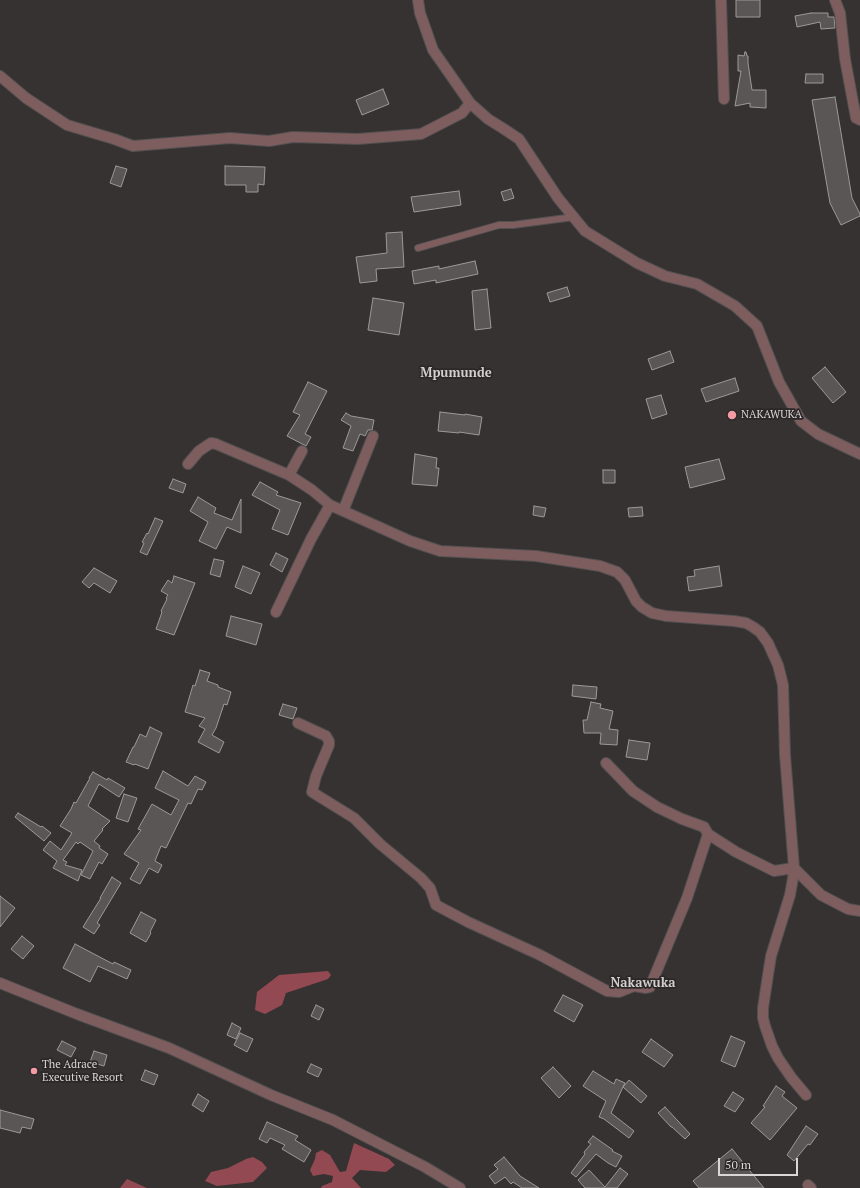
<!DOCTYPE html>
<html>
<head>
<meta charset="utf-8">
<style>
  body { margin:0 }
  #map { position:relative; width:860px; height:1188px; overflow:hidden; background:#363232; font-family:"PT Serif",serif }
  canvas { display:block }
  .scale { position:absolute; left:718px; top:1158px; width:80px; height:18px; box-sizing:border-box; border:2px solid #d8d6d6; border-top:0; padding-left:5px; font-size:12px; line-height:14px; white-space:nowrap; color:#d8d6d6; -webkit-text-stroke:3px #2c2828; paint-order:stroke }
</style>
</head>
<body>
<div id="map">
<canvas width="860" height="1188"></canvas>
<div class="scale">50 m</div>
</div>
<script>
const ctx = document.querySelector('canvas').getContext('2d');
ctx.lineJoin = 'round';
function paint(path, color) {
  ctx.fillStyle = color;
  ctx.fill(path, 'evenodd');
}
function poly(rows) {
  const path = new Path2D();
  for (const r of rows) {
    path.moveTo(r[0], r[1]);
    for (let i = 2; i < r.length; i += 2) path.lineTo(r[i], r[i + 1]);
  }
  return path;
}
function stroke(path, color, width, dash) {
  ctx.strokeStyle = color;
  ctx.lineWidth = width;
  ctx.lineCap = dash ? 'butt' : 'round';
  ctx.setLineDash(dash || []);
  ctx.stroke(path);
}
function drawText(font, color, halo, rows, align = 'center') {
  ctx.font = font + ' "PT Serif",serif';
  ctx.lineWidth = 3.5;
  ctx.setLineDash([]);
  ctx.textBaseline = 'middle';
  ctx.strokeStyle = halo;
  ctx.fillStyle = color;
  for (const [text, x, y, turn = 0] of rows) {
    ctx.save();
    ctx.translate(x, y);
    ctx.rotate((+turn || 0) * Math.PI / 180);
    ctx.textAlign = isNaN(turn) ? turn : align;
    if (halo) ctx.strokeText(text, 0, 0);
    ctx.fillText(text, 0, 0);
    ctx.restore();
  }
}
paint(poly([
  [328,971,331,975,328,979,286,993,282,1005,265,1014,255,1010,257,992,279,975],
  [354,1143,389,1159,395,1165,386,1172,360,1170,352,1178,361,1188,321,1188,322,1186,332,1182,333,1176,324,1174,313,1176,310,1170,315,1159,316,1153,322,1150,330,1155,340,1172,346,1171],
  [253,1157,262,1162,267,1168,253,1182,217,1186,205,1181,211,1172,228,1168,246,1159],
  [127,1179,147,1188,120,1188]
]), '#924952');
const building = poly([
  [736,0,760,0,760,17,736,17,736,0],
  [811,13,828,13,828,17,834,17,835,28,821,29,820,22,797,27,795,16,811,13],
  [745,52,746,52,747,56,748,56,748,63,752,90,766,90,766,108,750,107,750,103,735,106,741,71,738,71,738,55,744,56,745,52],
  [806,74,823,74,823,83,805,83,806,74],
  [383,89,389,104,362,115,356,100,383,89],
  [835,97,852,198,860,214,860,216,841,225,830,203,812,100,835,97],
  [116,166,127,169,121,187,110,183,116,166],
  [225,166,265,167,264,185,258,184,258,192,246,192,246,185,225,185,225,166],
  [511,189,514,198,504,201,501,192,511,189],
  [459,191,461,205,414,212,411,197,459,191],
  [402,232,404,267,376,269,377,281,360,283,356,257,387,253,386,233,402,232],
  [475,261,478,274,436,283,436,280,414,284,412,271,439,266,439,269,475,261],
  [567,287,570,296,550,302,547,293,567,287],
  [487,289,491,328,475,330,472,291,487,289],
  [373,298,404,303,399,335,368,330,373,298],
  [670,351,674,362,652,370,648,359,670,351],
  [825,367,846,392,833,403,812,378,825,367],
  [735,378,739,391,706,402,701,389,735,378],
  [308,382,327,391,305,434,311,437,306,446,287,436,300,415,293,412,308,382],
  [661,395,667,414,652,419,646,399,661,395],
  [440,412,465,415,465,414,482,417,479,435,459,432,459,433,438,431,440,412],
  [346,413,351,416,374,420,372,430,368,430,365,436,360,434,353,451,343,448,351,426,341,420,346,413],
  [415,454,437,458,436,468,439,468,437,486,412,484,415,454],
  [719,459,725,479,690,488,685,467,719,459],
  [603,470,615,470,615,483,603,483,603,470],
  [173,479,186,484,183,493,169,488,173,479],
  [260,482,278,492,276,495,301,503,288,535,272,529,280,510,252,495,260,482],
  [198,497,216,508,214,513,232,520,241,499,241,533,227,527,216,549,199,541,208,522,190,511,198,497],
  [534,506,546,508,544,517,533,515,534,506],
  [642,507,643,516,629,517,628,508,642,507],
  [155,518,163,521,147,555,140,552,144,543,142,542,147,533,148,534,155,518],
  [276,553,288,559,282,572,270,565,276,553],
  [214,559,224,561,220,577,210,574,214,559],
  [243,566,260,573,251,594,235,587,243,566],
  [719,566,722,586,689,591,687,577,695,576,694,570,719,566],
  [94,568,117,581,110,593,94,583,89,588,82,582,94,568],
  [174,576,195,583,174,635,156,629,162,612,161,611,167,599,166,598,168,595,161,591,168,580,172,583,174,576],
  [231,616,262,624,256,645,226,636,231,616],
  [200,670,210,673,207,681,218,685,218,687,231,692,227,705,224,704,216,728,212,735,224,742,219,753,198,742,205,729,199,726,205,718,185,712,193,685,195,686,200,670],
  [573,685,597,687,596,699,572,696,573,685],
  [591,702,601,704,600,708,613,711,609,729,618,730,617,745,600,744,601,733,584,733,583,720,587,720,591,702],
  [283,704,297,708,293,719,279,715,283,704],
  [150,727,162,733,148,769,135,764,134,765,126,762,133,747,134,747,140,734,146,737,150,727],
  [629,740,650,743,647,760,626,757,629,740],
  [163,771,188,786,195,776,206,782,202,790,198,789,191,804,188,803,166,848,161,846,155,861,162,865,158,873,149,868,140,884,130,879,139,863,124,854,141,830,138,829,152,804,171,815,179,800,155,788,163,771],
  [93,772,107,780,108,778,125,788,119,797,99,784,88,806,110,821,102,829,103,830,94,841,100,846,99,848,108,854,102,864,99,862,90,879,81,875,93,851,80,842,78,844,76,842,63,860,67,862,65,865,82,870,78,881,53,868,57,861,43,850,50,841,61,850,72,833,60,826,71,809,74,802,76,803,90,778,89,778,93,772],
  [124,794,137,798,128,822,116,818,124,794],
  [18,813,41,827,42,826,51,833,44,841,15,817,18,813],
  [112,877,121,883,97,923,100,925,94,934,83,927,101,898,100,898,112,877],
  [0,896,15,908,0,927,0,896],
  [141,912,156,920,150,932,151,933,146,942,130,933,141,912],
  [22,936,34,946,23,959,11,949,22,936],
  [75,944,113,964,114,962,131,970,127,979,98,966,90,982,63,968,75,944],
  [563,995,583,1005,574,1022,554,1011,563,995],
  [316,1005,324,1009,319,1020,311,1016,316,1005],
  [232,1023,241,1028,236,1039,227,1035,232,1023],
  [240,1033,253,1039,247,1052,234,1045,240,1033],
  [731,1036,745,1042,735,1067,721,1061,731,1036],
  [651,1039,673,1055,664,1067,642,1052,651,1039],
  [62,1041,76,1048,71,1057,57,1050,62,1041],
  [94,1051,107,1055,104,1066,90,1062,94,1051],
  [311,1064,322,1069,318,1077,307,1072,311,1064],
  [553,1067,571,1086,559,1098,541,1078,553,1067],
  [145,1070,158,1075,154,1085,141,1080,145,1070],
  [593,1071,614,1084,616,1079,625,1083,623,1087,629,1080,647,1096,641,1103,623,1087,611,1113,634,1131,629,1138,604,1119,599,1117,606,1101,583,1086,593,1071],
  [776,1086,785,1092,782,1096,797,1108,770,1140,751,1123,765,1107,763,1106,776,1086],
  [733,1092,744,1099,735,1112,724,1106,733,1092],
  [198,1094,209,1101,203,1112,192,1105,198,1094],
  [665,1107,690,1134,685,1139,672,1127,671,1127,658,1113,665,1107],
  [0,1110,34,1119,31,1129,22,1127,20,1133,0,1128,0,1110],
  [267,1122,298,1136,295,1140,311,1150,304,1162,282,1149,285,1145,270,1138,267,1143,259,1139,267,1122],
  [806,1126,818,1134,810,1145,808,1144,794,1161,787,1155,806,1126],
  [593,1136,613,1150,612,1151,622,1156,616,1167,608,1163,596,1154,576,1177,571,1173,585,1154,584,1152,591,1144,588,1142,593,1136],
  [732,1149,764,1188,699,1188,693,1181,732,1149],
  [504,1157,520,1176,539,1188,522,1188,513,1182,511,1184,505,1177,495,1184,489,1176,498,1169,494,1165,504,1157],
  [620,1168,628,1174,617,1188,585,1188,578,1180,589,1170,605,1187,620,1168]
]);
paint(building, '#5a5656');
stroke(building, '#9d9999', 1);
const service = poly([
  [418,248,499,225,513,225,574,217]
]);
const minor = poly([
  [418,0,420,13,433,50,470,103,488,119,504,129,519,139,558,198,585,231,637,263,665,276,697,284,735,306,757,326,779,382,801,421,818,434,860,454],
  [721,0,724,99],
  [835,0,840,13,845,59,856,118,860,120],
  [0,76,26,98,67,125,114,139,133,146,230,138,269,141,293,137,358,139,421,134,462,113,470,103],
  [188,464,199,451,211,443,216,444,289,475,312,490,330,505,410,541,440,551,536,556,600,566,617,572,625,580,636,601,642,607,652,613,666,616,734,621,746,623,753,627,760,632,768,643,778,665,783,685,785,755,794,868,793,878,790,895,771,956,768,975,763,1008,763,1018,765,1026,772,1046,778,1058,791,1077,806,1095],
  [289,475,302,451],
  [343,511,373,436],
  [276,612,311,539,330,505],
  [298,723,326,736,329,741,329,745,316,776,312,792,354,818,380,844,421,878,430,888,436,905,468,922,540,955,607,991,619,992,634,986,646,988,650,987,687,898,708,834],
  [606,763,633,791,657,807,682,819,704,827,708,834,736,852,774,871,794,868,821,895,848,909,860,911],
  [808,1185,811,1188]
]);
const tertiary = poly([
  [0,983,77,1014,169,1048,271,1095,333,1120,425,1167,460,1188]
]);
stroke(service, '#535050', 8);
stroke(minor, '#535050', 12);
stroke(tertiary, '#535050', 12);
stroke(service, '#7e5d5f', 6);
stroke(minor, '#7e5d5f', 10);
stroke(tertiary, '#7e5d5f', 10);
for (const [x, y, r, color] of [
  [732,415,5,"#f49aa4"],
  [34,1071,4,"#f49aa4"]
]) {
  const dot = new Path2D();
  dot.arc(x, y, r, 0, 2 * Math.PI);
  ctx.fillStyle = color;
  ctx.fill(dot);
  stroke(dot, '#2c2828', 1.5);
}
drawText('11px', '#d8d6d6', '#2c2828', [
  ["NAKAWUKA",741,415],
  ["The Adrace",42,1065],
  ["Executive Resort",42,1078]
], 'left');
drawText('bold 13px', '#d3cfcf', '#2c2828', [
  ["Mpumunde",456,373],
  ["Nakawuka",643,983]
]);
</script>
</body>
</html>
